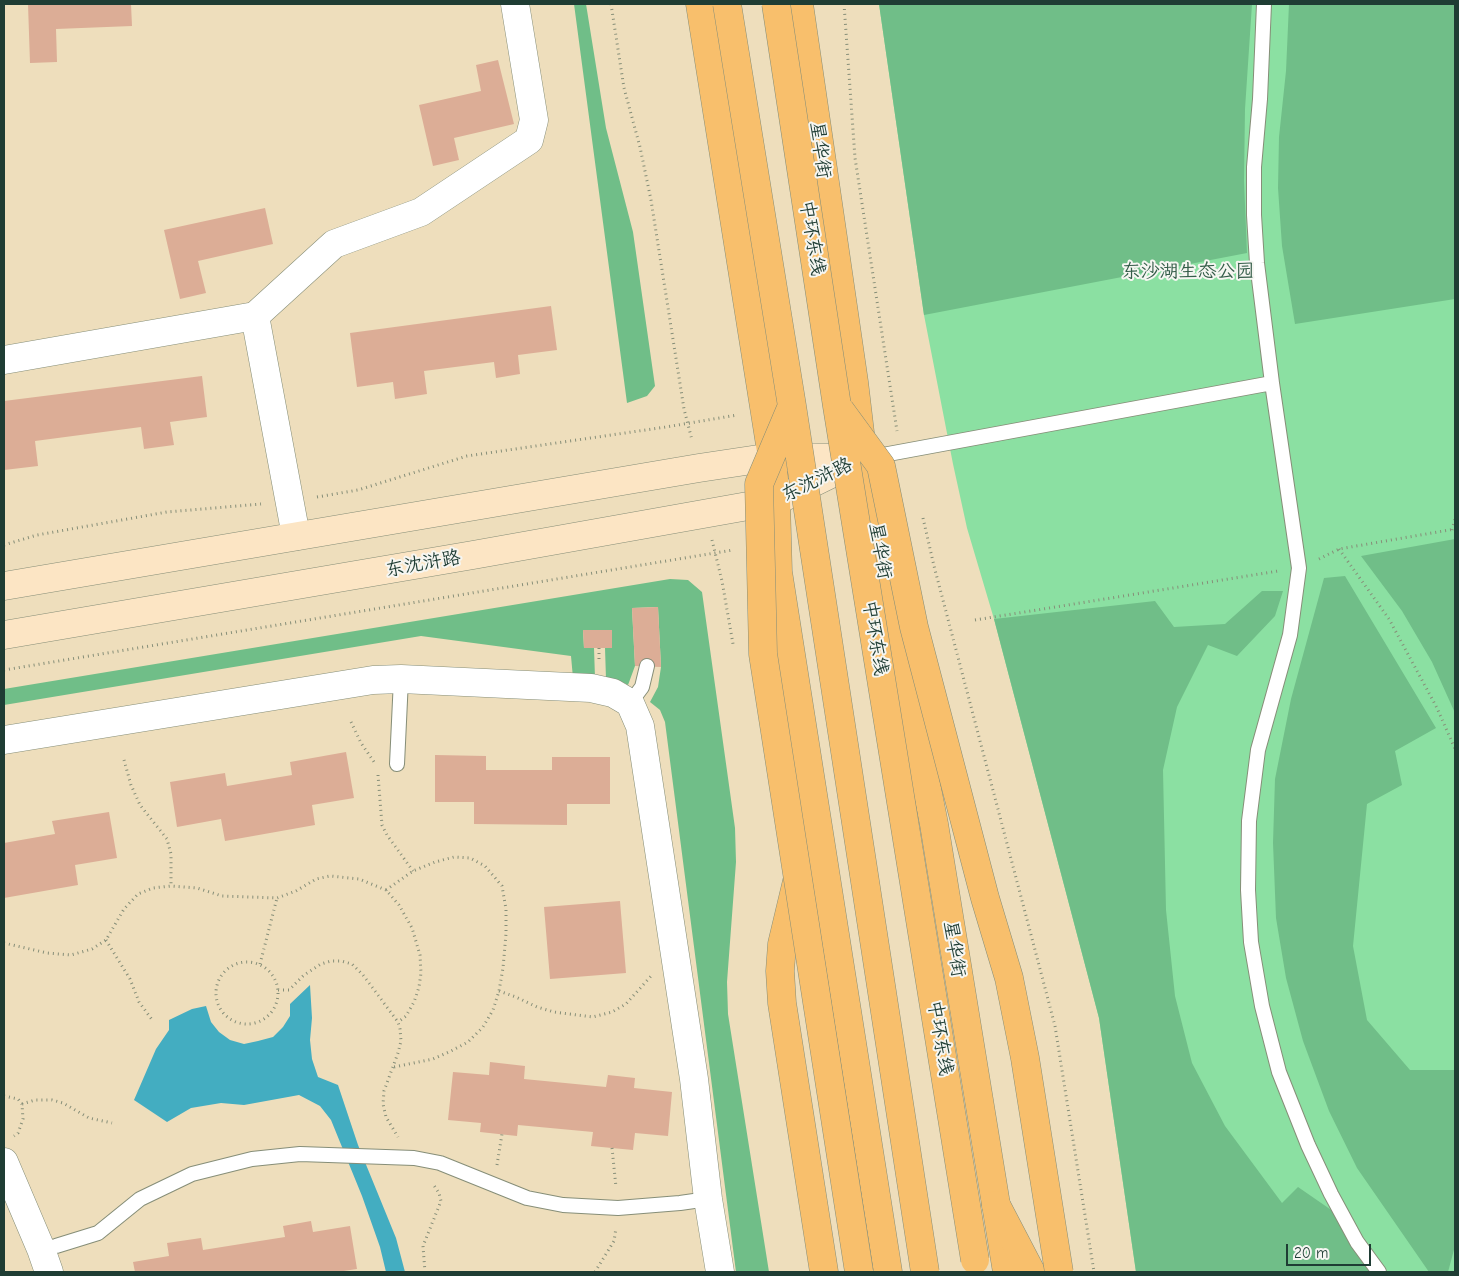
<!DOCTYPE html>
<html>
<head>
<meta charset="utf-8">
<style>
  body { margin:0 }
  #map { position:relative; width:1459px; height:1276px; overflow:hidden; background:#eedebc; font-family:"Comic Neue",sans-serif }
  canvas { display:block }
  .frame { position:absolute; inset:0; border:5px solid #1f3d34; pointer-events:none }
  .scale { position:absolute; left:1286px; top:1244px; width:85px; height:22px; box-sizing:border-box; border:2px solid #1f3d34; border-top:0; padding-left:6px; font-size:15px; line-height:18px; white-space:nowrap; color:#1f3d34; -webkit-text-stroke:4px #f6f6f2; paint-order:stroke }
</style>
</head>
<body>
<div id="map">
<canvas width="1459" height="1276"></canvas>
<div class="frame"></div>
<div class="scale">20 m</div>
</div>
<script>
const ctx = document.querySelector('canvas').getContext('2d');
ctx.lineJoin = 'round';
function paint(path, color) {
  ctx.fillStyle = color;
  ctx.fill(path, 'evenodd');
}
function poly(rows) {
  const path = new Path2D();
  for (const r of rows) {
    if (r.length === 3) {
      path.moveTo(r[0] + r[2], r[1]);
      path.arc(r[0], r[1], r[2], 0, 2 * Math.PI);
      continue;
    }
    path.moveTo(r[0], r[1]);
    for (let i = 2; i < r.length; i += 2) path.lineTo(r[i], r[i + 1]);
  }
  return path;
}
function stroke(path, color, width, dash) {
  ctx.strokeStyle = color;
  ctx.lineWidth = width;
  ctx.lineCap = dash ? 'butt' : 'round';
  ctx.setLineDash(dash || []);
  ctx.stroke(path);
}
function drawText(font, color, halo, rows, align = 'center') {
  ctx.font = font + ' "Comic Neue","LXGW WenKai TC",sans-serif';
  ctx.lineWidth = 4;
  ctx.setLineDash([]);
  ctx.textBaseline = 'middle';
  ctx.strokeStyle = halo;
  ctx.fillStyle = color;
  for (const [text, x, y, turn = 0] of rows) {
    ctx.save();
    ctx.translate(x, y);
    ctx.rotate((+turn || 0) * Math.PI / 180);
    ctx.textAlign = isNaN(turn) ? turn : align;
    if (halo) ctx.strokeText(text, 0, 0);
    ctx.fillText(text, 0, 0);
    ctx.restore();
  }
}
paint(poly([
  [879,4,1455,4,1455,1272,1136,1272,1099,1018,994,619,967,528,953,464,924,315]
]), '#8be0a2');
paint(poly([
  [574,4,586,4,606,128,633,232,655,386,647,396,627,403],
  [879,4,1252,4,1245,109,1244,181,1247,253,924,315],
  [1289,4,1455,4,1455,299,1295,324,1282,246,1278,188,1279,137,1286,71],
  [1455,539,1455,713,1432,662,1402,611,1361,556],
  [1345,576,1436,728,1395,751,1402,785,1367,804,1353,946,1367,1020,1410,1070,1455,1070,1455,1246,1448,1272,1429,1272,1357,1168,1329,1111,1303,1041,1286,978,1276,918,1273,843,1275,779,1291,699,1324,578],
  [670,579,688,580,702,592,735,828,736,862,727,982,728,1014,769,1272,736,1272,665,722,660,710,650,702,658,687,661,667,658,607,632,608,635,666,628,685,618,680,606,679,605,648,612,648,611,630,583,630,584,648,594,648,595,678,573,678,571,656,421,636,4,705,4,689],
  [1262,591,1283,591,1275,616,1237,656,1208,645,1177,707,1163,770,1166,910,1175,996,1192,1063,1225,1126,1282,1203,1298,1187,1353,1225,1387,1272,1136,1272,1099,1018,994,619,1155,601,1174,627,1225,624]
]), '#70be88');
paint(poly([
  [310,985,312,1018,310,1040,312,1059,318,1077,338,1085,358,1145,396,1238,405,1272,386,1272,380,1247,362,1196,331,1120,320,1106,299,1095,244,1105,221,1103,191,1108,167,1122,134,1100,156,1049,169,1030,169,1020,192,1009,206,1006,211,1022,219,1032,230,1040,244,1044,258,1041,273,1037,283,1027,290,1016,290,1004]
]), '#43adc1');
paint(poly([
  [28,4,131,4,132,26,56,29,57,62,30,63],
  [498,60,514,124,454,138,459,160,433,166,419,105,481,91,476,65],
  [265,208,273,244,198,261,206,293,180,299,164,230],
  [551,306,557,350,518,355,520,374,496,378,494,362,424,371,427,394,395,399,393,382,357,387,350,333],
  [202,376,207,417,170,422,174,445,144,449,141,427,35,441,38,466,4,470,4,401],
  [658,607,661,667,635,666,632,608],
  [583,630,612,630,612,648,584,648],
  [346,752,354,798,312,805,315,825,225,841,221,819,177,827,170,782,225,773,227,786,292,775,290,762],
  [435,755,486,756,486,770,552,770,552,757,610,757,610,804,567,804,567,825,474,824,474,802,435,802],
  [109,812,117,858,75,865,78,885,4,898,4,843,55,834,52,821],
  [620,901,626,973,550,979,544,907],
  [490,1062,525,1066,524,1079,606,1087,608,1075,635,1078,634,1088,672,1092,668,1136,635,1133,633,1150,591,1146,593,1132,518,1125,517,1136,480,1132,481,1123,448,1120,453,1072,489,1075],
  [311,1221,313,1232,350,1226,357,1269,337,1272,135,1272,133,1262,169,1256,167,1243,201,1238,203,1250,285,1237,283,1226]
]), '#dcad96');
const service = poly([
  [1264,4,1260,99,1254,167,1254,215,1257,263,1272,383,1299,568,1290,635,1258,750,1249,821,1248,890,1251,942,1262,1006,1279,1072,1308,1145,1331,1194,1357,1242,1379,1272],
  [872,457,1272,383],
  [630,703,642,687,647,666],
  [397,764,401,679],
  [41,1249,56,1246,98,1233,140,1199,192,1174,252,1159,300,1154,414,1158,440,1163,527,1198,563,1205,618,1208,680,1203,708,1199]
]);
const minor = poly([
  [255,316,296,536],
  [4,360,255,316,334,244,421,212,529,140,534,120,515,4],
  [4,740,373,680,401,679,591,688,613,693,630,703,640,726,694,1079,708,1199,720,1272],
  [4,1162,41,1249,49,1272]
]);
const secondary = poly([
  [4,586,699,468,772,457,859,458],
  [4,635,473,555,776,501,863,458]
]);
const primary = poly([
  [700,4,772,457,776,501,778,572,888,1272],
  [799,4,854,382,863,458,884,573,934,824,1007,1272],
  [798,877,782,944,780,971,782,1003,824,1272]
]);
const trunk = poly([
  [996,1205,1031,1272]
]);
stroke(service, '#868e78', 16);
stroke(minor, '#868e78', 29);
stroke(secondary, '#868e78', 29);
stroke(primary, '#868e78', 29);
stroke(trunk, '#868e78', 29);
stroke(poly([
  [611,4,624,88,640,147,651,200,684,409,692,440],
  [844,4,855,158,897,431],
  [317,497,358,490,467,456,666,427,737,415],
  [923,518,934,566,1055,1026,1094,1272],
  [1452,530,1455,519],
  [712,540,722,581,733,644],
  [4,545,37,535,167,512,261,504],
  [1339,549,1389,619,1437,708,1455,749],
  [1319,559,1339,549,1455,529],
  [975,620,1278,571],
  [599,648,599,662],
  [4,670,733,550],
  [351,722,361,743,374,762],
  [124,760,131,785,140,805,167,839,171,854,171,886],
  [378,775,382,825,387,835,413,871],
  [386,890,413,871,435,862,454,857,470,858,485,866,502,886,506,909,506,934,503,968,499,991,493,1010,483,1027,468,1042,451,1051,433,1059,394,1067],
  [106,940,130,979,139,1002,153,1021],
  [4,943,47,953,71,955,92,949,106,940,124,909,138,894,153,888,171,886,197,888,222,896,277,898,296,891,316,879,330,876,359,879,386,890,399,905,412,928,420,955,421,973,419,987,414,1002,406,1016,398,1022],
  [247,993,31],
  [260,964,277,898],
  [278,990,289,990,304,975,321,964,331,961,341,961,352,964,363,975,398,1022,400,1029,401,1041,398,1053,384,1091,383,1104,386,1117,398,1137],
  [499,991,516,997,537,1007,554,1012,593,1017,612,1012,626,1004,651,976],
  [4,1096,18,1099,22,1104,23,1119,18,1133,14,1136],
  [22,1104,35,1100,52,1100,63,1103,89,1118,112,1123],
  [612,1148,616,1187],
  [497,1165,502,1134],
  [425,1272,423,1246,441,1201,439,1193,433,1184],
  [595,1272,614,1241,616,1228]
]), '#868e78', 3, [1, 4]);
stroke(service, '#fff', 14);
stroke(minor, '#fff', 28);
stroke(secondary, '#fce5c4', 28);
stroke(primary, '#f8bf6c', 28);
stroke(trunk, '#f8bf6c', 28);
const trunkBridge = poly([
  [727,4,792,406,925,1272],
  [776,4,837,406,975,1260],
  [792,406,759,484,763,654,859,1272],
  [840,410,881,466,914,627,985,898,1009,978,1025,1058,1059,1272]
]);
stroke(trunkBridge, '#868e78', 29, []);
stroke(trunkBridge, '#f8bf6c', 28);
drawText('19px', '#1f3d34', '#f6f6f2', [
  ["星华街",820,150,82],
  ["中环东线",812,238,81],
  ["东沈浒路",817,480,-26],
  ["星华街",880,551,80],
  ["东沈浒路",423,564,-10],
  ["中环东线",875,638,81],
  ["星华街",954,949,81],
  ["中环东线",940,1038,81]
]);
drawText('19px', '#355e4a', '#f6f6f2', [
  ["东沙湖生态公园",1188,272]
]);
</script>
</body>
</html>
